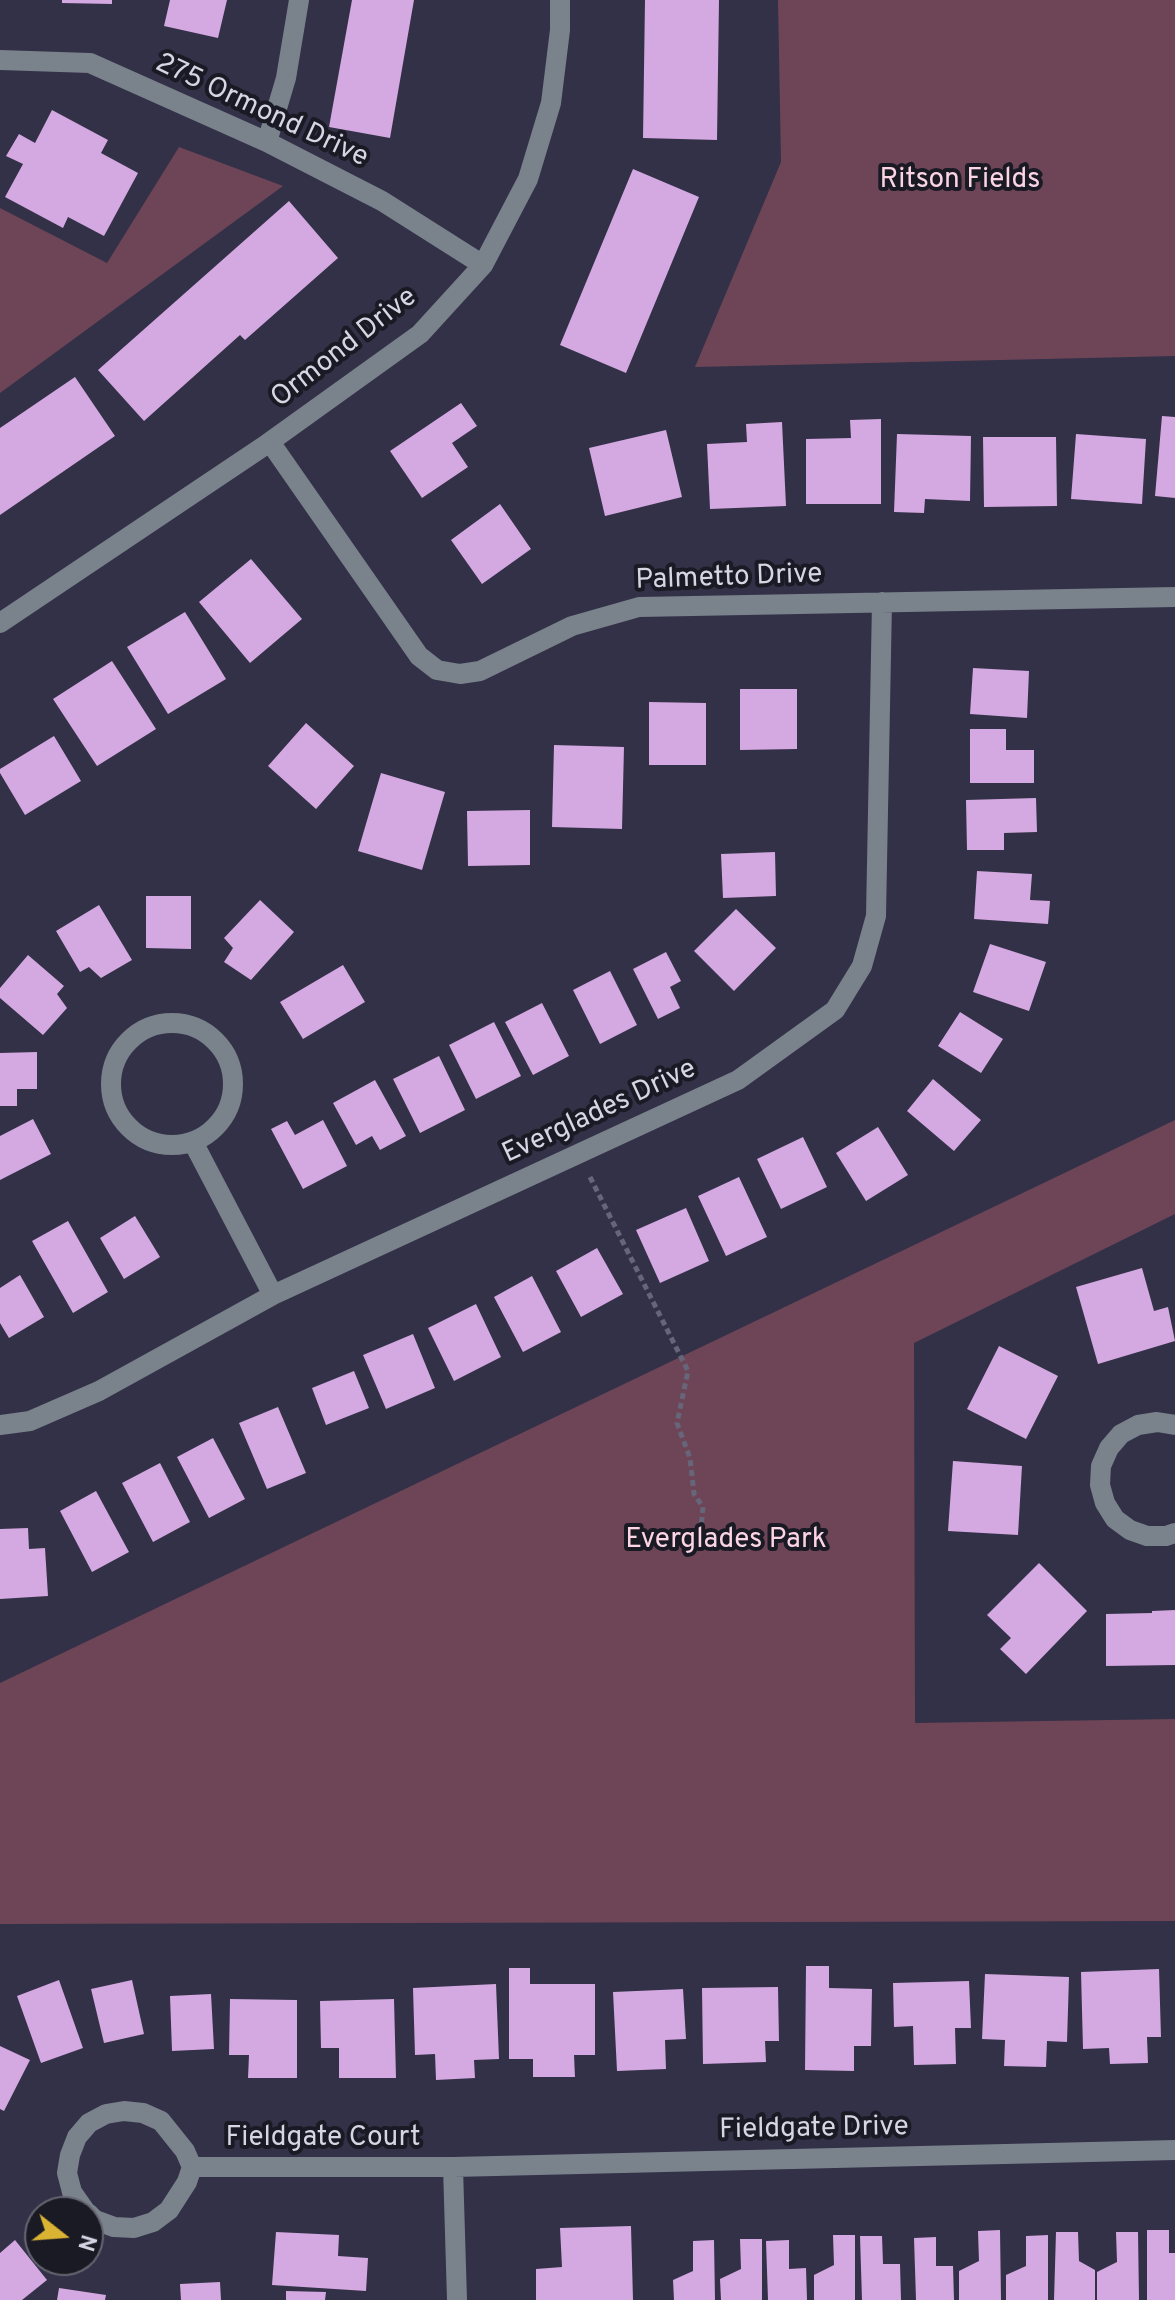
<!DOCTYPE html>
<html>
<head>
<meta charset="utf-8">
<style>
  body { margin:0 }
  #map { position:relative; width:1175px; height:2300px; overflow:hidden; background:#323147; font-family:Overpass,sans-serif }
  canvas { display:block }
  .north { position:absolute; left:24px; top:2196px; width:80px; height:80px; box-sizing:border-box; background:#1a1a24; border:2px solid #656571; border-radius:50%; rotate:107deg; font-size:22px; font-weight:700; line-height:32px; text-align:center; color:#d5d5e4 }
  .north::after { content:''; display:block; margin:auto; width:28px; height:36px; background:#dab333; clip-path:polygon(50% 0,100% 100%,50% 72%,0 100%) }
</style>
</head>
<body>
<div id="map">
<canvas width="1175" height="2300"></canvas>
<div class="north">N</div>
</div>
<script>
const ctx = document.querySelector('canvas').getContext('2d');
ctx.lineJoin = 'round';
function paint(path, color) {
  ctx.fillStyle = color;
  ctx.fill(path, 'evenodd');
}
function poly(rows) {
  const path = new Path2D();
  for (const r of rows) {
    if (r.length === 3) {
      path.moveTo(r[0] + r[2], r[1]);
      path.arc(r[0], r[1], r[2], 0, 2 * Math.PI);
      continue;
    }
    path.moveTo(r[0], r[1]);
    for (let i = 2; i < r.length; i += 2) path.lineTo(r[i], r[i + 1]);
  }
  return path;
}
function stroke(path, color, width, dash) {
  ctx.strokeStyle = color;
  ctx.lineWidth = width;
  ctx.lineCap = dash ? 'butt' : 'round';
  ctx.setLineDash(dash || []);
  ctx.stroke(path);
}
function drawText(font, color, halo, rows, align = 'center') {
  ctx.font = font + ' Overpass,sans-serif';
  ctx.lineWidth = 8;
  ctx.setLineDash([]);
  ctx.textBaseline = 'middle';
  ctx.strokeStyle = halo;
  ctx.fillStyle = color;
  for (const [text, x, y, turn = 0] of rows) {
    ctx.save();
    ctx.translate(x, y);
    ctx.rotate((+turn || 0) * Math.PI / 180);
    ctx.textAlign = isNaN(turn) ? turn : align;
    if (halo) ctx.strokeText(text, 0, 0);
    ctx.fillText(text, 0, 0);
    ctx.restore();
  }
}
paint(poly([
  [778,0,1175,0,1175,356,695,367,781,162],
  [179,147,283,186,0,393,0,208,107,263],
  [1175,1120,1175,1214,914,1343,915,1723,1175,1719,1175,1921,0,1924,0,1683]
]), '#6e4557');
paint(poly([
  [62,0,112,0,112,4,62,3],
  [170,0,227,0,218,38,164,26],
  [352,0,414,0,390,138,329,127],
  [645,0,719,0,717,140,643,138],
  [52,110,108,140,101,153,138,173,104,236,68,217,63,228,5,197,23,164,6,156,19,134,35,143],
  [633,169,699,197,626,373,560,345],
  [289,201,338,258,245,340,240,335,144,421,98,370],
  [75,377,115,436,0,515,0,428],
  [461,403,477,426,452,443,468,467,422,498,390,451],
  [1162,416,1175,417,1175,498,1155,496],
  [881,419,881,504,806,504,806,439,851,438,850,420],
  [782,422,786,506,710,509,707,444,747,442,746,424],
  [666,430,682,497,605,516,589,448],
  [897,434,971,436,970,501,925,499,924,513,894,512],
  [1076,434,1146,439,1142,504,1071,499],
  [983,437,1056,437,1057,506,984,507],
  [500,504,531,549,482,584,451,540],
  [251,559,302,619,250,663,199,602],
  [185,612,226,679,168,714,127,647],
  [112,661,156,729,97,766,53,699],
  [973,668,1029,671,1027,718,970,714],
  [740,689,797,689,797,749,740,750],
  [649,702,706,703,706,765,649,765],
  [306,723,354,766,316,809,268,766],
  [970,729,1006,729,1006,750,1034,750,1034,783,970,783],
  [54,736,81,781,25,815,0,773,0,769],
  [554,745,624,747,622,829,552,827],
  [381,773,445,792,422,870,358,851],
  [1036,798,1037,832,1004,833,1004,850,967,850,966,800],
  [530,810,530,865,468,866,467,811],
  [775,852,776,896,723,898,721,854],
  [977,871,1032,874,1030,900,1050,901,1048,924,974,919],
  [146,896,191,896,191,949,146,948],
  [260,900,294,932,251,980,224,962,233,948,224,938],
  [99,905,132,960,101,978,89,967,80,972,56,931],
  [736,909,776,948,734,991,694,951],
  [990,944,1046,962,1029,1011,973,992],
  [666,952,681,981,670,987,680,1008,658,1019,633,969],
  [28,955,64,986,57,994,67,1008,43,1035,0,998,0,988],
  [343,965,365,1002,303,1039,280,1002],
  [610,971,637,1025,600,1044,573,990],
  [542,1003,569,1056,533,1075,505,1022],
  [960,1012,1003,1039,981,1073,938,1046],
  [494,1022,521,1076,476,1099,449,1045],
  [37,1052,37,1089,17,1089,17,1106,0,1106,0,1053],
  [439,1056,465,1110,420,1133,393,1079],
  [933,1079,981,1120,954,1151,907,1111],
  [375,1080,406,1136,380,1150,372,1136,356,1145,333,1103],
  [33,1119,51,1154,0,1180,0,1136],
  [323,1120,347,1166,303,1189,271,1129,287,1121,295,1135],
  [878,1127,908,1175,866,1201,836,1153],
  [803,1137,827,1187,781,1209,757,1159],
  [739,1177,767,1237,726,1256,698,1196],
  [686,1208,709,1261,660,1283,636,1230],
  [135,1216,160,1257,124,1279,100,1238],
  [68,1221,108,1292,73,1313,32,1241],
  [597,1248,623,1294,581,1317,556,1271],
  [1142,1268,1154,1311,1168,1307,1175,1341,1098,1364,1076,1287],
  [20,1275,44,1317,9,1338,0,1323,0,1288],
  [532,1276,561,1332,523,1352,494,1297],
  [476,1304,501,1357,454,1381,428,1328],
  [413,1334,435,1388,386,1409,363,1355],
  [999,1346,1058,1376,1026,1439,967,1409],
  [354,1371,369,1408,326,1425,312,1388],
  [278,1407,306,1473,267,1489,239,1423],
  [213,1438,245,1499,209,1518,177,1457],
  [953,1461,1022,1466,1018,1535,948,1531],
  [160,1463,190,1522,153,1542,122,1483],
  [96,1491,129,1552,92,1572,60,1511],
  [28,1528,29,1549,45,1548,48,1596,0,1599,0,1529],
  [1039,1563,1087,1611,1026,1674,1000,1649,1011,1638,987,1615],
  [1175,1610,1175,1665,1106,1666,1106,1614,1152,1613,1152,1611],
  [806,1966,829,1966,829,1988,872,1989,871,2046,854,2046,854,2071,805,2070],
  [509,1968,530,1968,530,1984,595,1984,595,2055,574,2055,575,2077,533,2077,533,2059,509,2059],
  [1159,1969,1161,2037,1147,2037,1148,2063,1110,2064,1109,2048,1083,2049,1081,1972],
  [985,1974,1069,1977,1067,2042,1047,2041,1046,2067,1004,2066,1005,2040,982,2039],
  [59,1980,83,2048,41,2063,17,1996],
  [132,1980,144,2034,104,2043,91,1989],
  [969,1981,971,2028,955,2028,956,2064,914,2065,913,2026,894,2027,893,1983],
  [496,1984,499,2059,474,2060,475,2078,436,2080,435,2054,415,2055,413,1988],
  [778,1987,779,2041,765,2041,766,2062,703,2064,702,1988],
  [683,1989,686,2039,665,2040,666,2069,617,2071,613,1992],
  [211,1994,214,2049,172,2051,170,1996],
  [230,1999,297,2000,297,2078,248,2078,249,2055,229,2055],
  [394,1999,396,2078,339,2078,339,2048,321,2048,320,2001],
  [0,2046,30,2060,4,2111,0,2109],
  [631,2226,633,2300,536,2300,536,2269,562,2267,560,2228],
  [1000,2230,1001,2300,959,2300,959,2271,979,2261,978,2231],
  [1147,2230,1169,2230,1169,2253,1175,2253,1175,2300,1147,2300],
  [276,2232,339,2235,338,2256,368,2258,366,2291,272,2285],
  [1056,2232,1078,2232,1079,2261,1095,2270,1095,2300,1054,2300],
  [1116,2232,1138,2232,1139,2300,1097,2300,1097,2272,1117,2262],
  [833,2235,855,2235,855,2300,814,2300,814,2275,834,2265],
  [1048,2235,1048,2300,1006,2300,1006,2275,1026,2266,1026,2236],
  [860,2236,882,2236,883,2264,900,2264,901,2300,862,2300],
  [936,2237,936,2266,953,2266,954,2300,916,2300,914,2238],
  [740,2239,762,2239,762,2300,721,2300,720,2279,741,2269],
  [15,2240,47,2280,22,2300,0,2300,0,2253],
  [714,2240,715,2300,674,2300,673,2280,693,2271,693,2241],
  [789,2240,789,2269,806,2268,807,2300,768,2300,766,2241],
  [220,2282,221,2300,181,2300,180,2284],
  [59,2288,106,2295,105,2300,57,2300],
  [286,2291,326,2292,325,2300,286,2300]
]), '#d4a8e0');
stroke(poly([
  [590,1177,688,1371,677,1423,690,1458,694,1494,703,1507,701,1528,706,1536]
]), '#666579', 5, [6, 4]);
stroke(poly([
  [0,60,90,63,267,142,382,201,483,265],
  [267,142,286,78,299,0],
  [270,442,419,656,437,670,460,674,480,671,572,626,639,607,1175,597],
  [0,623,264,446,420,334,483,265,528,179,551,103,560,30,560,0],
  [172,1084,61],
  [193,1142,273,1295],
  [0,1425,30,1421,99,1391,273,1295,738,1080,835,1010,862,966,876,916,882,602],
  [1175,1425,1157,1422,1138,1425,1121,1434,1109,1448,1101,1466,1100,1485,1105,1503,1115,1519,1130,1530,1147,1536,1166,1536,1175,1533],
  [192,2167,453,2167,1175,2150],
  [453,2167,457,2300],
  [86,2212,72,2192,67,2173,70,2155,77,2137,89,2123,106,2114,124,2111,143,2113,161,2121,185,2151,192,2167,187,2182,169,2210,153,2222,134,2228,114,2227,95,2220,88,2213]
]), '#7a828c', 20);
drawText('28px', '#d5d5e4', '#1a1a24', [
  ["275 Ormond Drive",261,112,25],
  ["Ormond Drive",345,349,-38],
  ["Palmetto Drive",729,579,-2],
  ["Everglades Drive",600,1113,-25],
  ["Fieldgate Drive",814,2130,-1],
  ["Fieldgate Court",323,2139]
]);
drawText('28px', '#fcd5e5', '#1a1a24', [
  ["Ritson Fields",960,181],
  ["Everglades Park",726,1541]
]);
</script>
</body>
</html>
